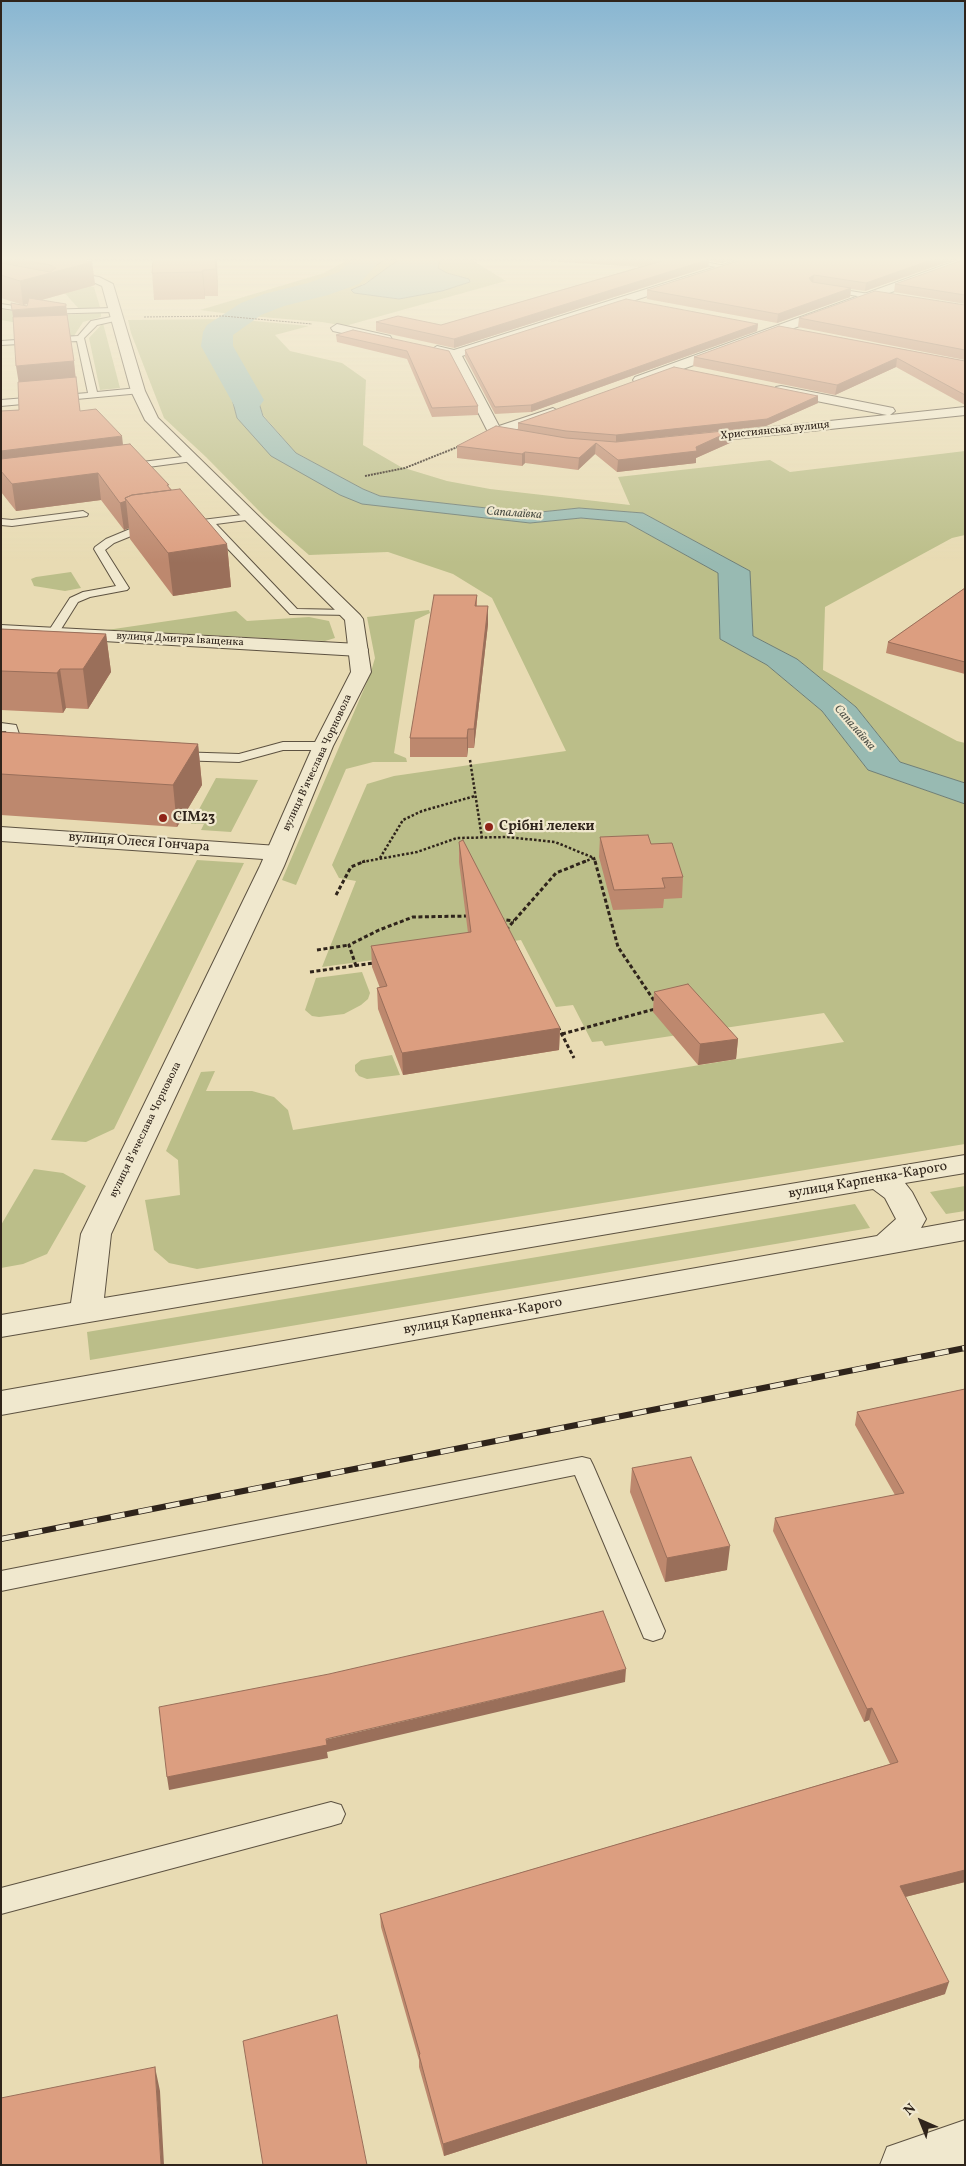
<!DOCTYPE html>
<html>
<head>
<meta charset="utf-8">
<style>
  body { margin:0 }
  #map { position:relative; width:966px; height:2166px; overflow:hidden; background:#e8dbb3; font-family:Vollkorn,serif }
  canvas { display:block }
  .frame { position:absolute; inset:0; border:2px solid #2f241b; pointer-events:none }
  .north { position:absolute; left:896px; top:2096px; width:50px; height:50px; -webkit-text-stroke:4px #f0e8ce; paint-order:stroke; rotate:316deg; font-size:14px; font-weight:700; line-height:20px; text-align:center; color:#2f241b }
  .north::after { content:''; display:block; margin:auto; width:18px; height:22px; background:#2f241b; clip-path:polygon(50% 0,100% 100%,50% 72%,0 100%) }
</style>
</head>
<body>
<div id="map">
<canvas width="966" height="2166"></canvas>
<div class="frame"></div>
<div class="north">N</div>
</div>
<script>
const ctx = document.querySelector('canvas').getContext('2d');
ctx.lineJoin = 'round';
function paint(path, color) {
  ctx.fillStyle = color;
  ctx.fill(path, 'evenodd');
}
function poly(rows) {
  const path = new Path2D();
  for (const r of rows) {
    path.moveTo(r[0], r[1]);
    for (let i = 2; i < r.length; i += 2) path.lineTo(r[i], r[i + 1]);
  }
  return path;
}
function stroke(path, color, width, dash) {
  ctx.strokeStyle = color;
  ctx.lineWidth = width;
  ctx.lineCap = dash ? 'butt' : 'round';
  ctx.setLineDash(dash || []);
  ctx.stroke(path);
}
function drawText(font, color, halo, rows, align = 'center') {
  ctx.font = font + ' Vollkorn,serif';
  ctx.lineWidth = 4.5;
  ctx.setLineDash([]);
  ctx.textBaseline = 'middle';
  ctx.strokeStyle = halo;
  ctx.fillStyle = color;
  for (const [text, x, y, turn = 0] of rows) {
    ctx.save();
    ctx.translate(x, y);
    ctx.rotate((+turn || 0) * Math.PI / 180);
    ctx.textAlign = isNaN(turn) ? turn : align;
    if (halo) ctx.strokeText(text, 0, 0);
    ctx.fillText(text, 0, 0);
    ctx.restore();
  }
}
paint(poly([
  [347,260,361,260,331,281,319,286,254,303,230,314,200,310,324,273],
  [384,260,398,260,380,274,352,291,354,293,399,299,442,291,470,282,469,279,447,273,437,268,440,260,472,260,506,281,345,326,322,322,249,316,273,306,339,289,352,282],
  [79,282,94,287,100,307,79,309,62,290],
  [1,309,40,316,101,313,101,317,83,322,74,336,36,339,61,331,1,320],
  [222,319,206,332,205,347,231,395,237,418,340,495,530,523,581,518,626,522,718,573,720,639,767,665,822,711,868,770,965,804,965,1144,197,1269,169,1263,154,1250,145,1200,180,1195,178,1160,166,1151,201,1072,215,1071,206,1091,252,1091,274,1097,288,1110,293,1130,844,1042,824,1013,605,1046,602,1041,592,1042,573,1005,556,1007,521,940,322,967,356,881,339,878,332,865,367,784,394,776,566,751,492,598,453,574,388,552,309,555,264,516,206,457,164,418,131,333,128,320],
  [244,320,309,326,275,335,290,351,342,363,366,380,363,445,401,467,447,481,490,489,630,505,618,477,770,460,790,472,965,451,965,535,952,538,825,607,823,670,957,741,965,743,965,783,900,762,856,707,797,659,753,636,750,571,643,513,579,508,531,513,380,496,363,489,296,453,263,415,256,393,228,346,228,333],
  [103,323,120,388,100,390,89,338],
  [71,572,81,588,65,591,34,586,31,579,36,577],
  [429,610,430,613,415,620,394,753,406,758,407,762,373,762,346,769,296,885,282,880,370,675,375,658,367,617],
  [236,611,247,621,309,617,329,621,335,638,325,641,107,630],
  [216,778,258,780,231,832,201,830,204,824,191,824],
  [197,860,244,863,114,1129,86,1142,51,1140],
  [362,972,370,993,368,999,361,1005,344,1014,319,1017,312,1016,305,1010,316,978],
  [392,1055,400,1075,367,1079,359,1076,355,1071,355,1065,361,1060],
  [34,1169,63,1173,86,1186,47,1254,23,1264,1,1268,1,1225],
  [965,1186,965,1211,946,1214,930,1192],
  [855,1204,870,1228,90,1360,87,1332]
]), '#bbbe89');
const water = poly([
  [361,260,384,260,352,282,339,289,273,306,249,316,230,314,254,303,319,286,331,281,361,260],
  [398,260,440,260,438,268,447,273,469,279,470,282,442,291,399,299,354,293,351,290,365,284,398,260],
  [222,319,244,320,228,332,228,346,256,393,263,416,296,453,363,489,380,496,531,513,579,508,643,513,750,571,753,636,797,659,856,707,900,762,965,783,965,804,868,770,822,711,767,665,720,639,718,573,626,522,581,518,530,523,362,504,340,495,271,456,237,418,231,395,205,347,206,332,222,319]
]);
paint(water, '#98bab2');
stroke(water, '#6e7e76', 1);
paint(poly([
  [352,260,381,260,359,284,328,295,284,306,261,315,233,335,233,346,264,400,259,407,247,410,235,407,201,346,203,332,207,325,241,303,264,294,308,283,339,272,352,260]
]), '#98bab2');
const service = poly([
  [681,260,696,260,729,267,726,269,681,260],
  [825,287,869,294,873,296,869,298,828,291,824,289,825,287],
  [1,304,41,310,113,308,117,310,113,312,41,314,1,308,1,304],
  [116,316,120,318,119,320,97,325,84,338,97,392,138,388,141,389,141,393,1,406,1,400,88,393,77,341,1,345,1,341,78,336,91,321,116,316],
  [190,456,193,457,193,461,126,470,121,467,126,464,190,456],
  [83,511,88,514,87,516,12,526,1,525,1,519,12,520,83,511],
  [250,514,255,517,254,519,216,524,297,609,347,610,351,611,353,613,351,615,290,614,206,526,186,528,181,525,186,522,250,514],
  [153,526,157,527,157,531,136,534,114,543,105,550,129,588,127,590,90,597,78,602,58,634,50,634,48,632,70,598,83,592,116,586,94,549,95,547,106,539,130,529,153,526],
  [1,723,16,725,24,749,29,752,27,755,14,755,6,731,1,731,1,723],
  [283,742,323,742,330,746,323,750,283,750,239,762,175,760,168,756,175,752,239,754,283,742],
  [582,1457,590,1459,593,1465,665,1631,662,1638,653,1641,644,1638,575,1475,1,1591,1,1571,582,1457],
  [331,1802,341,1805,345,1814,341,1823,331,1826,1,1914,1,1888,331,1802]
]);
const minor = poly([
  [738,260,754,260,753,262,462,356,499,426,553,408,560,412,558,415,500,435,495,436,488,432,450,357,433,353,431,350,437,346,454,350,738,260],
  [958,260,965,260,965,265,645,383,635,383,633,380,635,377,958,260],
  [337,324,390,336,392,339,386,343,333,331,331,328,337,324],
  [781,386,893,408,895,411,890,415,965,407,965,415,695,443,690,442,688,439,690,436,695,435,887,415,776,393,774,390,776,387,781,386],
  [1,625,359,644,366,646,368,650,366,654,359,656,1,635,1,625],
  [1,827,278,846,286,848,289,853,286,858,278,860,1,841,1,827],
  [965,2120,965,2165,880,2165,887,2147,965,2120]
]);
const tertiary = poly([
  [74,273,99,277,113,284,145,391,158,418,360,615,363,619,371,672,333,746,284,866,111,1234,104,1298,965,1155,965,1173,905,1183,912,1192,926,1219,921,1228,965,1220,965,1240,1,1415,1,1391,877,1236,896,1219,885,1198,873,1189,1,1337,1,1315,71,1303,81,1234,260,866,313,746,351,672,345,620,145,420,131,391,102,286,93,282,74,279,1,282,1,276,74,273]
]);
stroke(service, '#5d5241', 2);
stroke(minor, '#5d5241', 2);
stroke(tertiary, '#5d5241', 2);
stroke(poly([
  [144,317,223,316,312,324]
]), '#2f241b', 1, [2, 1]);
stroke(poly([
  [365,476,405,468,460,446]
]), '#2f241b', 2, [2, 1]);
stroke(poly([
  [470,760,482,838],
  [380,858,403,820,422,811,475,796],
  [362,862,417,852,457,838,507,837,555,842,594,858,595,862],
  [583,862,594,858]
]), '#2f241b', 2.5, [2.5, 2]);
stroke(poly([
  [595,861,618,947,655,1002],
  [336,895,351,867,365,861],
  [500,919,514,921],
  [506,930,556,873,586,861],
  [317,950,349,945],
  [356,966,349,945,379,930,413,917,469,916],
  [310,972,374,963],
  [558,1027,574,1058],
  [562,1034,655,1009]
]), '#2f241b', 3, [4, 2.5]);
paint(service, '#f0e8ce');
paint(minor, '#f0e8ce');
paint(tertiary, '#f0e8ce');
const rail = poly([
  [1,1539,965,1348]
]);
stroke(rail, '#2f241b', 6);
stroke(rail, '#f0e8ce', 4.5, [14]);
paint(poly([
  [1,260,83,260,92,262,95,285,42,300,66,304,80,411,123,445,170,488,227,544,231,587,173,596,130,539,129,528,124,530,101,500,16,511,1,492,1,411,19,410,19,382,28,304,23,305,1,298],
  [153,260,217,260,218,296,205,296,205,299,154,300,152,273],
  [531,260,732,260,721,263,709,261,708,267,454,348,376,331,376,322,441,325,639,267],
  [741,260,953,260,865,291,851,289,850,297,777,323,647,299,647,290],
  [965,260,965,304,894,292,895,284],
  [965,305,965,360,798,327,799,318],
  [758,324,757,331,531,412,495,414,465,357,465,350],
  [779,326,965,361,965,405,896,367,835,395,693,366,694,357],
  [336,335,449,351,478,406,478,415,432,417,407,359,337,342],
  [818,403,766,426,616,442,733,430,732,442,696,458,696,463,617,472,595,454,578,470,525,463,522,466,457,458,457,446,518,430,518,423],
  [965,588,965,674,886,653,888,642],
  [477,595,477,606,488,606,488,624,474,748,468,748,467,757,410,757,410,738],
  [1,629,106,634,111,672,88,709,66,708,63,713,1,710],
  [1,732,198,744,202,785,177,827,1,815],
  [600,837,651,844,683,877,682,898,664,899,663,908,613,910,599,857],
  [459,842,560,1028,559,1050,403,1075,378,1009,377,988,380,988,372,967,371,946,468,933,459,862],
  [654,992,738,1039,736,1059,698,1065,653,1012],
  [965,1389,965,1882,905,1897,945,1994,444,2156,419,2067,419,2060,381,1927,380,1914,890,1764,869,1720,864,1722,773,1531,775,1518,895,1495,855,1425,857,1412],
  [632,1468,727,1570,665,1582,630,1492]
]), '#bd886e');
paint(poly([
  [215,260,217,260,218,296,216,269],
  [707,260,709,260,708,267,454,348,454,339],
  [721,260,732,260,721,263],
  [931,260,953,260,865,291,866,283],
  [92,262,95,285,23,305,20,281],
  [203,270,205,296,205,299,202,272],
  [814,275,813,283,808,286,809,278],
  [851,288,850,297,777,323,778,314],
  [66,306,70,335,16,338,12,310],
  [758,324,757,331,531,412,531,405],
  [897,358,896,367,835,395,837,385],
  [74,361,77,392,21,397,16,366],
  [818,396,818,403,766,426,616,442,616,435],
  [733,430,732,442,696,458,696,463,617,472,618,460,696,447],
  [122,436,125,462,1,471,1,451],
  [596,443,595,454,578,470,579,458],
  [525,452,525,463,522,466,522,454],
  [98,473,101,500,16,511,12,484],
  [126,501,129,528,124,530,120,503],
  [227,544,231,587,173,596,168,553],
  [488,606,488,624,474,748,474,729],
  [106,634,111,672,88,709,83,669],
  [60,669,66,708,63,713,57,673],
  [468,729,468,748,467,757,467,738],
  [198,744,202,785,177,827,173,785],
  [560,1028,559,1050,403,1075,402,1053],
  [738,1039,736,1059,698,1065,700,1044],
  [730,1546,727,1570,665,1582,667,1558],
  [626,1669,625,1682,327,1752,328,1758,169,1790,167,1777],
  [872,1708,869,1720,864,1722,867,1709],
  [965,1870,965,1882,897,1899,900,1886],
  [949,1982,945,1994,444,2156,443,2144],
  [155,2067,160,2091,164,2165,161,2165]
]), '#9a6f5a');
const building = poly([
  [25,260,83,260,92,262,20,281,1,275,1,263,50,272,56,268,50,265,25,260],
  [153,260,215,260,216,269,203,270,202,272,152,273,153,260],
  [653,260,707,260,454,339,376,322,398,316,441,325,662,261,653,260],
  [741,260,931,260,866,283,814,275,809,278,812,282,851,288,778,314,647,290,741,260],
  [963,260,965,260,965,295,895,284,963,260],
  [875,291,965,305,965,350,799,318,875,291],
  [29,298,66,304,66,306,12,310,11,303,27,306,29,298],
  [626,299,758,324,531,405,495,407,465,350,626,299],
  [67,315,74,361,16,366,13,317,67,315],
  [779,326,965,361,965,395,897,358,837,385,694,357,779,326],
  [353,330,449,351,478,406,432,408,407,351,336,335,353,330],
  [674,367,818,396,767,419,616,435,566,431,518,423,674,367],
  [76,377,80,411,96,409,122,436,1,451,1,411,19,410,18,382,76,377],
  [496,426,566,438,616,442,733,430,696,447,697,451,618,460,596,443,579,458,525,452,522,454,457,446,496,426],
  [130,444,169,485,167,485,171,490,132,495,125,498,126,501,120,503,98,473,12,484,1,471,1,459,130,444],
  [180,489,227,544,168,553,125,498,132,495,180,489],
  [965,588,965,662,888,642,965,588],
  [434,595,477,595,475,606,488,606,474,729,468,729,467,738,410,738,434,595],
  [1,629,106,634,83,669,60,669,57,673,1,671,1,629],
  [1,732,198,744,173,785,1,774,1,732],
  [648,835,651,844,672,843,683,877,662,878,665,888,614,890,600,837,648,835],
  [463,840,560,1028,402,1053,377,988,387,986,371,946,471,932,459,842,463,840],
  [688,984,738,1039,700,1044,654,992,688,984],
  [965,1389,965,1870,900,1886,949,1982,443,2144,419,2055,420,2054,380,1914,898,1762,872,1708,867,1709,775,1518,904,1493,857,1412,965,1389],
  [691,1457,730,1546,667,1558,632,1468,691,1457],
  [603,1611,626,1669,326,1739,327,1745,167,1777,159,1707,329,1674,603,1611],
  [337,2015,367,2165,263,2165,243,2041,337,2015],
  [155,2067,161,2165,1,2165,1,2098,155,2067]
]);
paint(building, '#dc9e80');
stroke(building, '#9a6f5a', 1);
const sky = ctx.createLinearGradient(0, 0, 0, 563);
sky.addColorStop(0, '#88b6d2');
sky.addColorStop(0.46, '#f5efdd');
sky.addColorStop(1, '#f5efdd00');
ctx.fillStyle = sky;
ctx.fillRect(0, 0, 966, 563);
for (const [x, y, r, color] of [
  [163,818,5,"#8f2418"],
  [489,827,5,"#8f2418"]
]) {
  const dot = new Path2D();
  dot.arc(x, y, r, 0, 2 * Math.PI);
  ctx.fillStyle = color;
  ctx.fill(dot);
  stroke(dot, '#f0e8ce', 2);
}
drawText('11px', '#2f241b', '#f0e8ce', [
  ["Християнська вулиця",775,431,-6],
  ["вулиця Дмитра Іващенка",180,640,3],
  ["вулиця Вʼячеслава Чорновола",318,763,-65],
  ["вулиця Вʼячеслава Чорновола",146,1130,-64]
]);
drawText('italic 12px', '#4e5148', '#f0e8ce', [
  ["Сапалаївка",514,514,4],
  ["Сапалаївка",854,728,49]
]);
drawText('bold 14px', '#2f241b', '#f0e8ce', [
  ["СІМ23",173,818],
  ["Срібні лелеки",499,827]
], 'left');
drawText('14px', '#2f241b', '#f0e8ce', [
  ["вулиця Олеся Гончара",139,843,4],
  ["вулиця Карпенка-Карого",868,1181,-10],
  ["вулиця Карпенка-Карого",483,1317,-10]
]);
</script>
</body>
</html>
